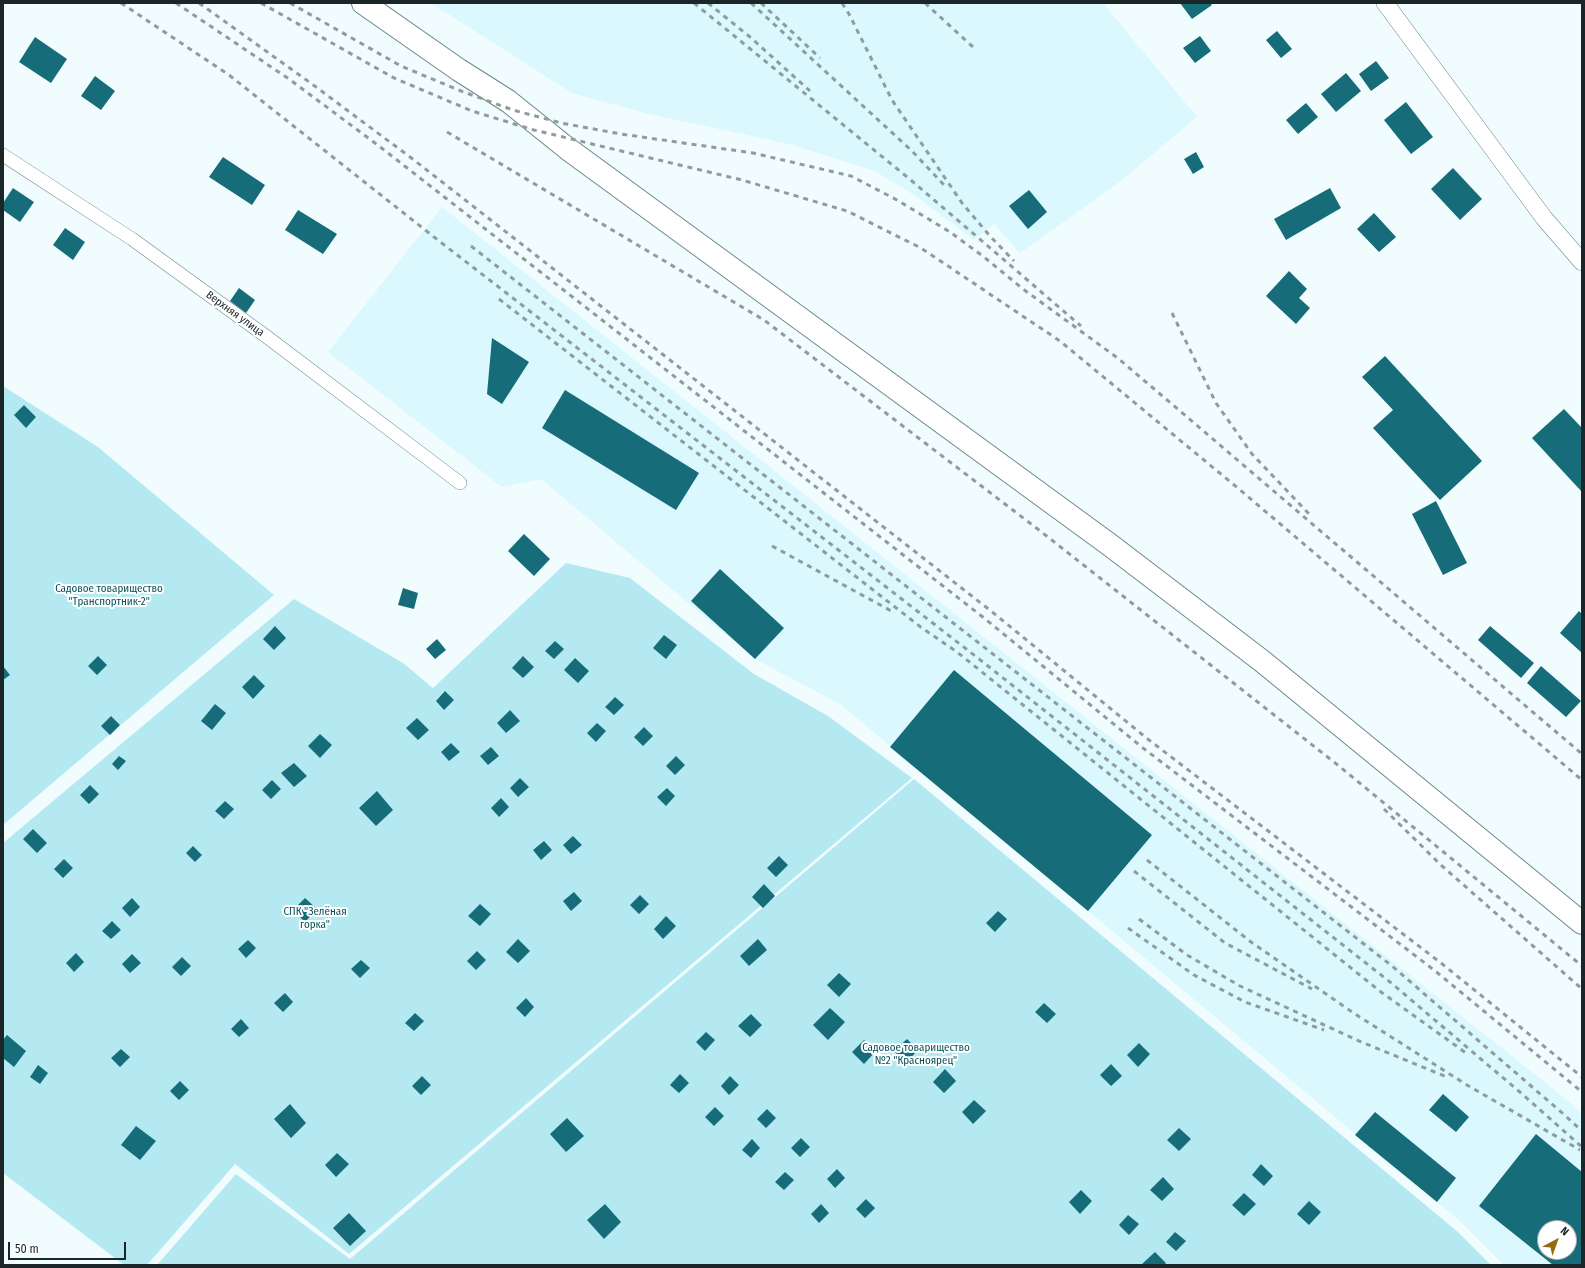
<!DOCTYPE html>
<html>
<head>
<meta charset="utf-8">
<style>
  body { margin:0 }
  #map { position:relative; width:1585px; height:1268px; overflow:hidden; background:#f1fcfe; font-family:"Fira Sans Condensed",sans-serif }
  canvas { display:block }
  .frame { position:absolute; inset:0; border:4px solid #1b2628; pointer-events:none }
  .north { position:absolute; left:1537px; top:1220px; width:40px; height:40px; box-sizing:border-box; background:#fff; border:1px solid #a4a8a9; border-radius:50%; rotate:41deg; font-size:11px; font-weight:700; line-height:16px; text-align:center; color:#1b2628 }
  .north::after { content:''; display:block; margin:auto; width:14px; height:18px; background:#926b13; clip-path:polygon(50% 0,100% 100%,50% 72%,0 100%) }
  .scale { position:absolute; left:8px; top:1242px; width:118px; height:18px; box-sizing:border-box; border:2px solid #1b2628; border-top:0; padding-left:5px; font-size:12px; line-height:14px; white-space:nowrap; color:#1b2628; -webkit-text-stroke:3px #fff; paint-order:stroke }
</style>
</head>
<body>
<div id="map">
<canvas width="1585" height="1268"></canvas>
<div class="frame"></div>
<div class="north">N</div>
<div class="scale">50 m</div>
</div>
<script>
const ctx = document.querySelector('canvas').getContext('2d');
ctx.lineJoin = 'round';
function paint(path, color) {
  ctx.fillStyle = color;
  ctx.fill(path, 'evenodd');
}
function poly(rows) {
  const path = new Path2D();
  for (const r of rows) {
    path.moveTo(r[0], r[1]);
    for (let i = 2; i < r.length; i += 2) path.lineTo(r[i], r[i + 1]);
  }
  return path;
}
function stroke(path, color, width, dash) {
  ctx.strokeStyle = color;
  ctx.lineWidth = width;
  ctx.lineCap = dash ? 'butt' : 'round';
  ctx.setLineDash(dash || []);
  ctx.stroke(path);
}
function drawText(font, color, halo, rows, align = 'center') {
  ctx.font = font + ' "Fira Sans Condensed",sans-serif';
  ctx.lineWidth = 4;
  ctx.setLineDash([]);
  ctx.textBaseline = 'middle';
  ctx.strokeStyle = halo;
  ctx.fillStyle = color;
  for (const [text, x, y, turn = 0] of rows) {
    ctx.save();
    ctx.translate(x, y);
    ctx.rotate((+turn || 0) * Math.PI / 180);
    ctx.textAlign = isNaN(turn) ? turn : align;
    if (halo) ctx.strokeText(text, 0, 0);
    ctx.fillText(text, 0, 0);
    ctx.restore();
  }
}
paint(poly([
  [431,3,1103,3,1197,117,1117,184,1020,253,994,224,974,240,917,197,875,171,789,144,649,114,572,93],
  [442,207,1566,1099,1582,1114,1582,1265,1504,1265,1463,1224,1437,1202,840,704,755,659,541,479,502,487,328,352],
  [1545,1228,1569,1228,1569,1252,1545,1252]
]), '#daf8fd');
paint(poly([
  [3,386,98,447,274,595,3,825],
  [566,563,630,578,754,674,828,716,912,778,349,1254,235,1164,147,1265,124,1265,3,1173,3,843,294,599,403,663,433,688],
  [914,779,1459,1233,1491,1265,157,1265,236,1174,350,1259]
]), '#b5e9f2');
paint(poly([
  [1180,3,1210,3,1212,5,1192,19],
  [1277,31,1292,49,1281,58,1266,40],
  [1200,36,1211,51,1195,63,1183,48],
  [35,37,67,59,51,83,19,62],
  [1376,61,1389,78,1371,91,1359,74],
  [1346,73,1361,91,1336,112,1321,94],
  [95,76,115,91,101,110,81,96],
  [1406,102,1433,137,1411,154,1384,120],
  [1306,103,1318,117,1298,134,1286,120],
  [1196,152,1204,167,1193,174,1184,159],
  [223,157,265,185,252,205,209,177],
  [1453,168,1482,199,1460,220,1431,189],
  [13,188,34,202,20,222,3,210,3,203],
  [1330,188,1341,208,1286,240,1274,219],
  [1029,190,1047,212,1028,229,1009,206],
  [298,210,337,234,323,254,285,230],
  [1374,213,1396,237,1379,252,1357,229],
  [65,228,85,242,73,260,53,245],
  [1289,271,1307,289,1299,298,1310,308,1296,324,1266,296],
  [239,288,255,300,246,313,230,301],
  [492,338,529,362,502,404,487,394],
  [1385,356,1482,461,1440,500,1373,428,1393,410,1362,377],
  [565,390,699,473,676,510,542,428],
  [24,405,36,417,26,428,14,415],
  [1564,409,1582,428,1582,492,1532,438],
  [1436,501,1467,563,1443,575,1412,514],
  [524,534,550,559,534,576,508,551],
  [720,569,784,628,755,659,691,601],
  [403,588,418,593,414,609,398,605],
  [1579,611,1582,614,1582,653,1560,633],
  [275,626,286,638,274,650,263,639],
  [1490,626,1534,663,1521,678,1478,640],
  [664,635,677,645,666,659,653,648],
  [437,639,446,650,435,659,426,649],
  [555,641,564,649,554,659,545,651],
  [98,656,107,665,97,675,88,666],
  [523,656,534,667,523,678,512,668],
  [575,658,589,671,578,683,564,670],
  [3,666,10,675,3,680],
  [1541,666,1581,701,1566,717,1527,683],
  [954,670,1152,835,1088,911,890,747],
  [254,675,265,686,253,699,242,687],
  [445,691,454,700,444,710,436,701],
  [615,697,624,705,614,715,605,707],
  [215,704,226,713,212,730,201,721],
  [510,710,520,721,506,733,497,723],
  [111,716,120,725,110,735,101,726],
  [417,718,429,730,418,740,406,728],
  [597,723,606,731,596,742,587,733],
  [644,727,653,736,643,746,634,737],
  [320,734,332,745,320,758,308,746],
  [451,743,460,752,449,761,441,752],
  [491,747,499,756,488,765,480,756],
  [119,756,126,761,118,770,112,764],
  [676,756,685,765,675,775,666,766],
  [294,763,307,776,294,787,281,773],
  [520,778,529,787,518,797,510,788],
  [272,780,281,789,271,799,262,790],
  [90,785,99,794,89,804,80,795],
  [667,788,675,796,666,806,657,797],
  [377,791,393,810,376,826,359,808],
  [501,798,509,807,499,817,491,808],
  [225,801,234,809,224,819,215,811],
  [33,829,47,843,37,853,23,839],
  [573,836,582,845,571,854,563,845],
  [544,841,552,850,541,860,533,850],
  [193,846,202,855,195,862,186,853],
  [779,856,788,865,776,877,767,868],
  [64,859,73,868,63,878,54,869],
  [764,884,775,896,763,908,752,897],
  [574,892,582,901,571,911,563,901],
  [640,895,649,904,639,914,630,905],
  [132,898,140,907,130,917,122,908],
  [305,898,317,909,305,922,293,910],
  [480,904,491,914,480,926,468,916],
  [998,911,1007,919,995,932,986,923],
  [666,916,676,926,663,939,654,929],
  [112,921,121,930,111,939,102,931],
  [518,939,530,951,518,963,506,952],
  [758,939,767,950,749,966,740,956],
  [248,940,256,948,246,958,238,949],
  [477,951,486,960,476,970,467,961],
  [76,953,84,962,74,972,66,963],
  [132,954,141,963,130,973,122,964],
  [182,957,191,966,181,976,172,967],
  [361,960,370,968,360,978,351,969],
  [839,973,851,984,839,997,827,985],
  [285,993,293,1002,283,1012,274,1003],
  [526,998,534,1007,525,1017,516,1008],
  [1044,1003,1056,1014,1047,1023,1035,1012],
  [830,1008,845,1022,828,1040,813,1025],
  [415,1013,424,1021,414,1031,405,1023],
  [751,1014,762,1025,750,1037,738,1026],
  [241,1019,249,1028,239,1037,231,1029],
  [706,1032,715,1040,705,1051,696,1042],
  [7,1035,26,1051,14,1067,3,1058,3,1040],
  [907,1039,918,1050,906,1063,894,1051],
  [864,1040,876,1051,864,1064,852,1052],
  [1139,1043,1150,1054,1138,1067,1127,1055],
  [121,1049,130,1057,120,1067,111,1058],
  [1111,1064,1122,1076,1111,1086,1100,1075],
  [38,1065,48,1073,40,1084,30,1077],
  [945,1069,956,1081,944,1093,933,1082],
  [680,1074,689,1083,679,1093,670,1085],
  [422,1076,431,1085,421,1095,412,1086],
  [730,1076,739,1085,729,1095,721,1086],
  [180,1081,189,1090,179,1100,170,1091],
  [1443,1094,1469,1117,1456,1132,1429,1110],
  [974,1100,986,1111,973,1124,962,1112],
  [290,1104,306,1123,291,1138,274,1119],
  [715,1107,724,1116,714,1126,705,1117],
  [767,1109,776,1118,766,1128,757,1119],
  [1375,1112,1456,1178,1437,1202,1355,1135],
  [567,1118,584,1136,566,1152,550,1134],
  [136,1126,156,1141,140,1160,121,1145],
  [1179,1128,1191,1139,1179,1151,1167,1140],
  [1536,1134,1582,1172,1582,1265,1553,1265,1479,1206],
  [1545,1228,1569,1228,1569,1252,1545,1252],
  [801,1138,810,1147,800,1157,791,1148],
  [752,1139,760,1148,751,1158,742,1150],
  [337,1153,349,1164,336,1177,325,1165],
  [1261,1164,1273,1176,1264,1186,1252,1175],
  [837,1169,845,1178,835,1188,827,1179],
  [785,1172,794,1180,784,1190,775,1182],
  [1163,1177,1174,1189,1162,1201,1150,1190],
  [1081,1190,1092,1201,1080,1214,1069,1202],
  [1244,1193,1256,1204,1244,1216,1232,1205],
  [866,1199,875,1208,865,1218,856,1209],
  [1309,1201,1321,1212,1309,1225,1297,1214],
  [605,1204,621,1222,604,1239,587,1220],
  [821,1204,829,1213,819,1223,811,1214],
  [349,1213,366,1231,350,1246,333,1228],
  [1128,1215,1139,1224,1129,1235,1119,1225],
  [1175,1232,1186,1241,1176,1251,1166,1242],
  [1155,1252,1166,1263,1164,1265,1143,1265,1142,1264]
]), '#166d79');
const minor = poly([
  [3,155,132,239,267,337,460,483]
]);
const tertiary = poly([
  [1385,3,1544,218,1582,262]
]);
const trunk = poly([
  [363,3,459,70,508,101,568,149,1110,545,1262,661,1582,923]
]);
stroke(minor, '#6d878b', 14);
stroke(tertiary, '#6d878b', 18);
stroke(trunk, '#6d878b', 24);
stroke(minor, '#fff', 13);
stroke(tertiary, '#fff', 17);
stroke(trunk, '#fff', 22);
stroke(poly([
  [121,3,229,75,434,237,965,648,1390,982,1521,1093,1582,1147],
  [176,3,289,79,379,146,984,618,1143,748,1434,970,1582,1092],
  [199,3,312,84,414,160,991,611,1149,740,1441,963,1582,1077],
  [261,3,394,78,472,111,534,130,742,180,847,211,921,248,1060,341,1239,489,1582,780],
  [290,3,401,66,461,91,513,110,561,123,621,134,753,153,851,176,897,200,950,232,984,257,1023,289,1119,359,1582,754],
  [694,3,912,181,1081,326],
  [708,3,750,37,810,91],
  [751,3,912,151,945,186],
  [761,3,820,58],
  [842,3,849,14,892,100,962,203,989,235,1014,261],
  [925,3,973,47],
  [447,132,764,320,1039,530,1339,766,1582,966],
  [471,246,1392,966,1560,1111,1582,1131],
  [499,299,922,628,957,652,1381,992,1466,1053],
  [1172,313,1216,403,1252,454,1311,516],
  [772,546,895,613],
  [1384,809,1442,866,1582,989],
  [1147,860,1251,942,1355,1014,1467,1085,1580,1150],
  [1134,871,1225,943,1312,989],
  [1139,919,1187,955,1240,986,1359,1041,1447,1077],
  [1128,928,1194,975,1245,1002,1324,1030]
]), '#909b9d', 3, [5, 5]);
drawText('11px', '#1b2628', '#fff', [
  ["Верхняя улица",235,314,36]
]);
drawText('11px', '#095059', '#fff', [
  ["Садовое товарищество",109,589],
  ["\"Транспортник-2\"",109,602],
  ["СПК \"Зелёная",315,912],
  ["горка\"",315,925],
  ["Садовое товарищество",916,1048],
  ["№2 \"Красноярец\"",916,1061]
]);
</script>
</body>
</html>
